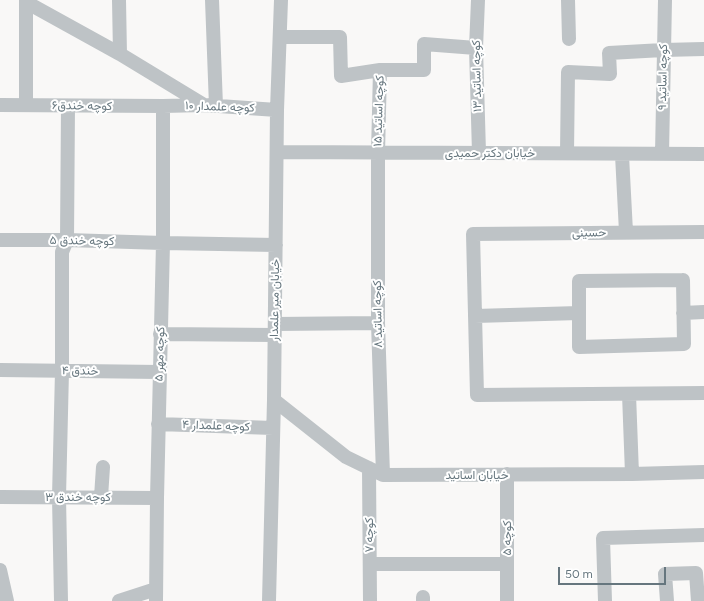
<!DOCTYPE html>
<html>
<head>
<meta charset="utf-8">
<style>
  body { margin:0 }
  #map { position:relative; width:704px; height:601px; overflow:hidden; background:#f9f8f7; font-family:Figtree,sans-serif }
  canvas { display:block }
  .scale { position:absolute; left:558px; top:567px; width:108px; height:18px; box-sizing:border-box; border:2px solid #66767e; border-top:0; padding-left:5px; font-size:12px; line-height:14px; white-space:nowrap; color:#66767e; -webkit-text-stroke:3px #fff; paint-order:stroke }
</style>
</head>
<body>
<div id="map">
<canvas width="704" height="601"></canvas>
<div class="scale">50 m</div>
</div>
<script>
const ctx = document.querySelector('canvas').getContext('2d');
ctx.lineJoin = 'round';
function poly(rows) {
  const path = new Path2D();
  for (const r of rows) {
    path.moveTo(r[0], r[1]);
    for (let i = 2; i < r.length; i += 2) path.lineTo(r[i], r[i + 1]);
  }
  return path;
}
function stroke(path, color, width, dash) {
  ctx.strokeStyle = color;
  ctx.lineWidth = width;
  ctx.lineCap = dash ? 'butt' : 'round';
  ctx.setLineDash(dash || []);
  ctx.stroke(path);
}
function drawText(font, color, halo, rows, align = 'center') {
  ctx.font = font + ' Figtree,Vazirmatn,sans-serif';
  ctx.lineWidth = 4;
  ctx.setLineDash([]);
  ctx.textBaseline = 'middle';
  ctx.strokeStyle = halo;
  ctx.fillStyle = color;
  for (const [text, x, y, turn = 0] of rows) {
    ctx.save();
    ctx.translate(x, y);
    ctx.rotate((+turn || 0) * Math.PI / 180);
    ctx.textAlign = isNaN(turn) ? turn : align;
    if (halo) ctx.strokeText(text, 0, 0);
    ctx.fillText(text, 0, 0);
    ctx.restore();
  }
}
stroke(poly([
  [26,0,26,105],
  [119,0,120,54],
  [212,0,216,106],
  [478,0,476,48,479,153],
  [568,0,569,39],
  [26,2,120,54,204,105],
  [280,37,340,37,341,76,380,70,424,70,424,44,476,48],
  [380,70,378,153,378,323,383,475],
  [0,105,163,106,204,105,277,110],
  [277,152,704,154],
  [567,153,568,72,610,74,609,53,663,50,704,49],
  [662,154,665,0],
  [622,155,626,232],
  [704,232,473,234,477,395,704,393],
  [0,240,67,240,163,243,276,245],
  [683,280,684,344,579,347,579,281,683,280],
  [683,313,704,312],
  [475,316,579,313],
  [275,324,378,323],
  [160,334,274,335],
  [0,370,159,372],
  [629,394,632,474],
  [274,400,346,457,383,475,632,474,704,472],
  [158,424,273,428],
  [369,468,370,601],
  [507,474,507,601],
  [0,497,157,498],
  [101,497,103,467],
  [370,564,507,564],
  [0,570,7,601],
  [423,597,423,601],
  [61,601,59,497,62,371,62,252,67,240,68,106],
  [119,601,156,589],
  [156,601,157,498,163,243,163,106],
  [269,601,274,400,277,110,281,0],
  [605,601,603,538,704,535],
  [667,601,665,574,696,573,698,601]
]), '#bec3c6', 14);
drawText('12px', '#66767e', '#fff', [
  ["کوچه اساتید ۱۳",477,76,-91],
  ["کوچه اساتید ۹",663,77,-89],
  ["کوچه خندق۶",82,106,1],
  ["کوچه علمدار ۱۰",220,107,2],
  ["کوچه اساتید ۱۵",379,111,-88],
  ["خیابان دکتر حمیدی",490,153],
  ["حسینی",589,233,-1],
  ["کوچه خندق ۵",82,241,1],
  ["خیابان میر علمدار",275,300,-89],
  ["کوچه اساتید ۸",378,314,-91],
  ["کوچه مهر ۵",160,354,-88],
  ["خندق ۴",80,371,1],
  ["کوچه علمدار ۴",216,426,2],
  ["خیابان اساتید",477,475],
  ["کوچه خندق ۳",78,497],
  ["کوچه ۷",369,535,-90],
  ["کوچه ۵",507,538,-90]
]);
</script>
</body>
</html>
